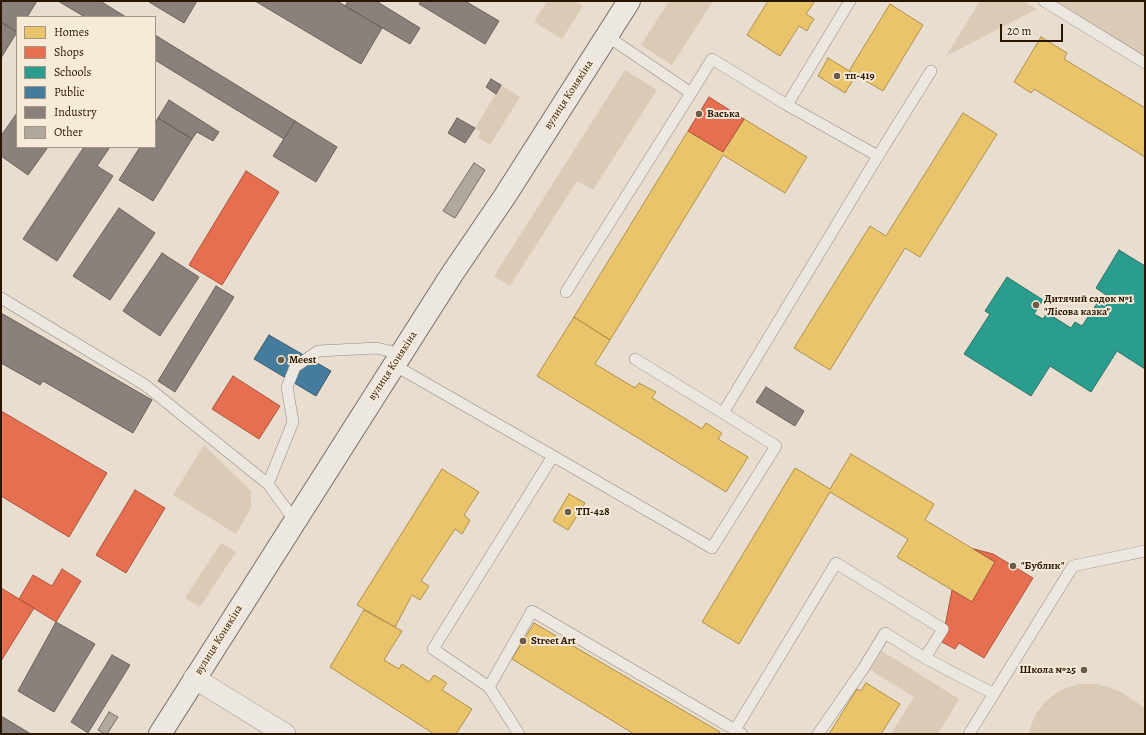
<!DOCTYPE html>
<html>
<head>
<meta charset="utf-8">
<style>
  body { margin:0 }
  #map { position:relative; width:1146px; height:735px; overflow:hidden; background:#e8ddce; font-family:Alegreya,serif }
  canvas { display:block }
  .frame { position:absolute; inset:0; border:2px solid #281600; pointer-events:none }
  .legend { position:absolute; left:16px; top:16px; width:140px; height:132px; box-sizing:border-box; background:#f7ead9; border:1px solid #a49582; margin:0; padding:5px 7px; list-style:none; font-size:12px; color:#281600 }
  .legend li { display:flex; align-items:center; gap:8px; height:20px }
  .legend b { width:20px; border:1px solid #a49582 }
  .scale { position:absolute; left:1000px; top:24px; width:63px; height:18px; box-sizing:border-box; border:2px solid #281600; border-top:0; padding-left:5px; font-size:12px; line-height:14px; white-space:nowrap; color:#281600; -webkit-text-stroke:3px #f7ead9; paint-order:stroke }
</style>
</head>
<body>
<div id="map">
<canvas width="1146" height="735"></canvas>
<div class="frame"></div>
<ul class="legend">
<li><b style="height:11px;background:#e9c46a"></b>Homes</li>
<li><b style="height:11px;background:#e76f51"></b>Shops</li>
<li><b style="height:11px;background:#2a9d8f"></b>Schools</li>
<li><b style="height:11px;background:#457b9d"></b>Public</li>
<li><b style="height:11px;background:#8a817c"></b>Industry</li>
<li><b style="height:11px;background:#b0a89c"></b>Other</li>
</ul>
<div class="scale">20 m</div>
</div>
<script>
const ctx = document.querySelector('canvas').getContext('2d');
ctx.lineJoin = 'round';
function paint(path, color) {
  ctx.fillStyle = color;
  ctx.fill(path, 'evenodd');
}
function poly(rows) {
  const path = new Path2D();
  for (const r of rows) {
    path.moveTo(r[0], r[1]);
    for (let i = 2; i < r.length; i += 2) path.lineTo(r[i], r[i + 1]);
  }
  return path;
}
function stroke(path, color, width, dash) {
  ctx.strokeStyle = color;
  ctx.lineWidth = width;
  ctx.lineCap = dash ? 'butt' : 'round';
  ctx.setLineDash(dash || []);
  ctx.stroke(path);
}
function drawText(font, color, halo, rows, align = 'center') {
  ctx.font = font + ' Alegreya,serif';
  ctx.lineWidth = 4;
  ctx.setLineDash([]);
  ctx.textBaseline = 'middle';
  ctx.strokeStyle = halo;
  ctx.fillStyle = color;
  for (const [text, x, y, turn = 0] of rows) {
    ctx.save();
    ctx.translate(x, y);
    ctx.rotate((+turn || 0) * Math.PI / 180);
    ctx.textAlign = isNaN(turn) ? turn : align;
    if (halo) ctx.strokeText(text, 0, 0);
    ctx.fillText(text, 0, 0);
    ctx.restore();
  }
}
paint(poly([
  [547,1,575,1,583,6,562,39,534,22],
  [669,1,713,1,672,65,641,45],
  [980,1,1023,1,1037,9,946,56],
  [1056,1,1145,1,1145,56],
  [625,70,657,90,593,190,577,181,510,286,494,276],
  [501,85,520,97,490,145,478,137,481,132,475,128],
  [204,445,251,491,251,508,236,534,173,495],
  [221,543,236,552,200,607,185,598],
  [882,651,959,699,938,734,891,734,914,697,870,670],
  [1081,684,1095,684,1108,687,1121,692,1145,708,1145,734,1029,734,1031,725,1037,712,1045,702,1056,693,1068,687]
]), '#dbcbb6');
const homes = poly([
  [768,1,815,1,806,14,814,19,810,25,807,31,799,26,780,56,747,35,768,1],
  [890,4,923,25,883,91,849,71,890,4],
  [1041,37,1067,53,1064,59,1145,108,1145,157,1034,89,1031,93,1014,82,1041,37],
  [828,58,856,75,845,93,818,76,828,58],
  [963,113,997,134,920,257,905,248,830,370,794,348,870,226,886,236,963,113],
  [744,119,807,157,785,193,723,155,610,340,574,317,688,131,723,152,744,119],
  [574,317,610,340,595,364,635,388,639,383,656,392,652,398,702,429,706,423,722,433,718,439,748,457,726,492,537,376,574,317],
  [851,454,934,504,925,520,995,562,972,602,897,557,908,539,830,492,739,644,702,622,795,468,830,489,851,454],
  [442,469,479,492,464,515,470,520,462,534,455,529,421,581,429,586,420,600,412,595,395,627,357,605,442,469],
  [569,494,585,503,568,530,553,521,569,494],
  [364,610,402,631,384,660,399,669,402,664,429,682,434,675,447,683,442,690,472,709,456,734,434,734,330,667,364,610],
  [534,623,720,732,718,734,634,734,512,659,534,623],
  [866,683,900,704,881,734,829,734,857,689,861,691,866,683]
]);
paint(homes, '#e9c46a');
stroke(homes, '#af904a', 1);
const shops = poly([
  [709,97,744,119,723,152,688,131,709,97],
  [246,171,279,192,222,285,189,265,246,171],
  [233,376,280,406,259,439,212,409,233,376],
  [1,411,107,473,69,537,1,496,1,411],
  [135,490,165,508,126,573,96,555,135,490],
  [974,549,993,554,1033,578,984,658,959,643,955,649,942,642,952,590,972,602,995,562,974,549],
  [62,569,81,581,56,622,19,599,33,575,52,586,62,569],
  [1,588,34,608,1,661,1,588]
]);
paint(shops, '#e76f51');
stroke(shops, '#ae5439', 1);
const schools = poly([
  [1119,250,1145,266,1145,369,1117,351,1091,392,1050,366,1031,396,964,354,990,314,985,311,1007,277,1043,300,1034,314,1043,319,1047,313,1071,328,1075,322,1082,326,1098,302,1103,306,1109,297,1096,288,1119,250]
]);
paint(schools, '#2a9d8f');
stroke(schools, '#297464', 1);
const public = poly([
  [269,335,331,371,316,396,254,359,269,335]
]);
paint(public, '#457b9d');
stroke(public, '#3c5d6e', 1);
const industry = poly([
  [1,1,37,1,27,17,17,17,17,32,1,22,1,1],
  [58,1,100,1,126,17,85,17,58,1],
  [150,1,197,1,184,23,149,2,150,1],
  [255,1,337,1,382,28,361,64,255,1],
  [348,1,376,1,420,28,410,44,345,6,348,1],
  [421,1,465,1,499,21,485,44,419,4,421,1],
  [1,22,17,32,1,58,1,22],
  [155,35,295,121,284,139,155,60,155,35],
  [491,79,501,85,496,94,486,87,491,79],
  [169,100,219,132,213,141,197,132,192,139,158,118,169,100],
  [17,113,17,147,48,147,28,175,1,156,1,136,17,113],
  [158,118,192,139,153,201,119,180,140,147,155,147,155,123,158,118],
  [457,118,475,128,465,143,448,133,457,118],
  [295,121,337,147,316,182,273,156,295,121],
  [84,147,110,147,97,166,113,176,57,261,23,239,84,147],
  [119,208,155,233,110,300,73,276,119,208],
  [162,253,199,277,160,336,123,311,162,253],
  [216,286,234,297,175,392,158,381,216,286],
  [1,313,152,400,133,433,43,381,40,385,1,363,1,313],
  [766,387,804,411,795,426,756,402,766,387],
  [56,622,95,644,54,712,18,691,56,622],
  [112,655,130,665,88,733,71,722,112,655],
  [1,716,31,734,1,734,1,716]
]);
paint(industry, '#8a817c');
stroke(industry, '#6d6157', 1);
const building = poly([
  [474,163,485,170,455,218,443,211,474,163],
  [109,712,118,717,107,734,105,734,98,730,109,712]
]);
paint(building, '#b0a89c');
stroke(building, '#776f64', 1);
const lane = poly([
  [1044,1,1145,63],
  [607,36,691,93,712,59,787,105,878,156],
  [787,105,850,1],
  [566,292,691,93],
  [1,298,145,385,268,484],
  [635,359,723,413,878,156,931,71],
  [394,365,553,456,712,548,776,446,723,413],
  [295,521,268,484,293,422,287,387,295,367,318,351,377,348,401,354],
  [489,687,532,611,742,734],
  [735,730,836,563,943,629,925,658,994,694],
  [519,734,489,687,433,649,553,456],
  [818,734,863,669,885,633,925,658],
  [969,734,1073,566,1145,551]
]);
const street = poly([
  [194,678,285,734]
]);
const secondary = poly([
  [160,734,452,274,505,196,629,1]
]);
stroke(lane, '#938a7f', 12);
stroke(street, '#938a7f', 22);
stroke(secondary, '#776f64', 24);
stroke(lane, '#ece7e0', 11);
stroke(street, '#ece7e0', 21);
stroke(secondary, '#ece7e0', 22);
for (const [x, y, r, color] of [
  [837,76,4,"#6b5c48"],
  [699,114,4,"#6b5c48"],
  [1036,305,4,"#6b5c48"],
  [281,360,4,"#6b5c48"],
  [568,512,4,"#6b5c48"],
  [1013,566,4,"#6b5c48"],
  [523,641,4,"#6b5c48"],
  [1084,670,4,"#6b5c48"]
]) {
  const dot = new Path2D();
  dot.arc(x, y, r, 0, 2 * Math.PI);
  ctx.fillStyle = color;
  ctx.fill(dot);
  stroke(dot, '#f7ead9', 1.5);
}
drawText('bold 11px', '#281600', '#f7ead9', [
  ["тп-419",845,76],
  ["Васька",707,114],
  ["Дитячий садок №1",1044,299],
  ["\"Лісова казка\"",1044,312],
  ["Meest",289,360],
  ["ТП-428",576,512],
  ["\"Бублик\"",1021,566],
  ["Street Art",531,641],
  ["Школа №25",1076,670,"right"]
], 'left');
drawText('11px', '#281600', '#f7ead9', [
  ["вулиця Конякіна",569,95,-57],
  ["вулиця Конякіна",393,366,-57],
  ["вулиця Конякіна",219,640,-58]
]);
</script>
</body>
</html>
